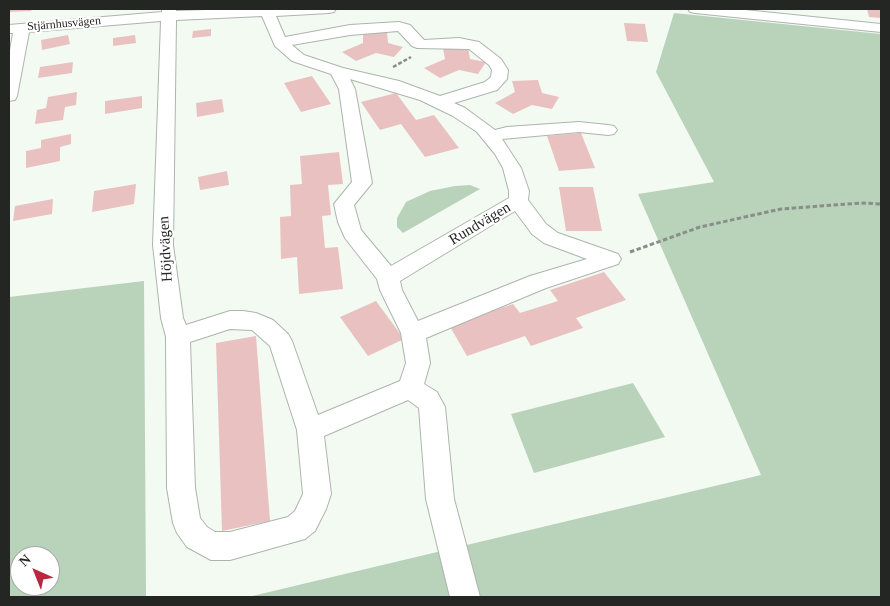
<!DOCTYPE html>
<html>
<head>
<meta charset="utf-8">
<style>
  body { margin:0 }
  #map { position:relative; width:890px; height:606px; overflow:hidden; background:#f2faf2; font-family:Georgia,serif }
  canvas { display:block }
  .frame { position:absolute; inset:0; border:10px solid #242624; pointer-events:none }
  .north { position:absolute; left:10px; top:546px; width:50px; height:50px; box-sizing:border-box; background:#fff; border:1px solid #a7a8a7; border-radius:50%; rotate:316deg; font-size:14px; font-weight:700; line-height:20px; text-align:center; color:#242624 }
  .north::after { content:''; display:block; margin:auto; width:18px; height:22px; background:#b92740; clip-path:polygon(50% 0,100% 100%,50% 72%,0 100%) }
</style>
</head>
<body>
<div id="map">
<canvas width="890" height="606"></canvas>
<div class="frame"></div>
<div class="north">N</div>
</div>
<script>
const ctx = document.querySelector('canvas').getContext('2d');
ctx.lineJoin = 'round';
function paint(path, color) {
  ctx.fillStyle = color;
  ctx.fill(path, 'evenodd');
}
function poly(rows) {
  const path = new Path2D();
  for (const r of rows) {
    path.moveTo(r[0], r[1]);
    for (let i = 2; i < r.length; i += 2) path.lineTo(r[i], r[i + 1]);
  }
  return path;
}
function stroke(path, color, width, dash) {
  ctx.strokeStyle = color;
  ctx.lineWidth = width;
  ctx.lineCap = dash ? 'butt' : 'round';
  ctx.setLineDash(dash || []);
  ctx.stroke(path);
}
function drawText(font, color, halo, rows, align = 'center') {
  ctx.font = font + ' Georgia,serif';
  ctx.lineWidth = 4.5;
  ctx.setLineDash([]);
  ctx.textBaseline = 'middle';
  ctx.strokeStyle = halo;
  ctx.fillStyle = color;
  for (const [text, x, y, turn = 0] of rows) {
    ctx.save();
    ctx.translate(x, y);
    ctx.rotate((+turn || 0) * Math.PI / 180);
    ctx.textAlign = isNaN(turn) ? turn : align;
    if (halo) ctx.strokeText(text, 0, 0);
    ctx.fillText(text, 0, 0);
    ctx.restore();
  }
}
paint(poly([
  [674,13,881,34,881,597,248,597,761,475,638,194,714,182,656,72],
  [470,185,480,189,403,233,397,227,397,218,406,202,430,191,455,186],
  [144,281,146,597,9,597,9,297],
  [20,556,50,556,50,586,20,586],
  [633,383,665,437,534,473,511,414]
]), '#b9d2ba');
paint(poly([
  [9,9,32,9,31,11,9,12],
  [867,9,881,9,881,18,869,17],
  [624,23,645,24,648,42,627,41],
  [211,29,211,36,192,38,193,31],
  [387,32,388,43,403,47,394,57,376,53,356,61,342,52,363,43,363,33],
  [68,35,70,44,42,50,41,40],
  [135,35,136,43,113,46,113,38],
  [468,47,470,59,486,62,478,74,459,70,440,78,424,68,445,59,443,48],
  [73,62,72,73,38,78,40,67],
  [312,76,331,104,301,112,284,83],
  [538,80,542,93,559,97,552,109,532,105,513,114,495,103,515,92,512,81],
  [77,92,76,105,65,107,63,120,35,124,37,110,46,108,48,97],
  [396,93,416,120,434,115,459,148,425,157,401,124,380,130,361,102],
  [142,96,142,108,105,114,105,101],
  [222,99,224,112,197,117,196,103],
  [581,133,595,168,559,171,547,136],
  [71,134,71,144,60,147,60,161,26,168,26,151,41,148,41,140],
  [339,152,343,184,328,185,331,215,322,216,325,248,338,247,343,289,299,294,297,257,281,259,280,217,291,216,290,185,302,184,300,156],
  [227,171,229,185,200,190,198,177],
  [136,184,134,204,92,212,94,191],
  [559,187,593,187,602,231,566,231],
  [53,199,52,214,13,221,15,206],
  [604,272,626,300,576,318,583,328,531,346,525,336,467,356,449,325,513,304,520,313,558,301,550,290],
  [376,301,404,339,368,356,340,317],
  [256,336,270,521,222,531,216,343]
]), '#eac1c1');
const minor = poly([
  [162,9,176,9,176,11,237,9,336,9,334,12,329,13,276,16,285,37,350,25,399,22,410,25,424,40,459,38,479,42,501,59,508,70,507,79,497,90,454,103,465,108,495,130,507,127,579,122,608,125,614,126,617,130,614,134,608,135,579,132,502,139,521,168,529,191,528,200,546,224,558,233,618,254,621,259,618,264,546,288,426,338,430,363,424,384,437,392,445,407,454,499,480,597,450,597,426,499,419,408,408,400,324,436,331,494,326,509,315,531,305,539,230,560,211,560,187,547,177,533,173,523,167,488,166,337,161,318,153,245,161,21,29,32,17,96,15,100,9,101,9,56,13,33,9,33,9,25,162,12,162,9],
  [262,16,275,46,292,61,331,74,339,89,352,182,334,204,338,222,345,238,377,279,380,290,401,333,406,363,400,381,318,415,292,341,288,334,273,320,256,313,243,311,230,311,186,325,183,318,173,245,176,20,262,16],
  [398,31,412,46,417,48,469,49,489,65,492,70,491,77,485,82,440,96,399,81,343,68,304,55,292,45,350,35,398,31],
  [350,79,420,100,453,116,477,132,495,154,503,168,509,191,509,198,391,266,361,230,354,205,372,183,355,89,350,79],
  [515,211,532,234,544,243,587,259,530,276,418,321,402,290,400,281,515,211],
  [230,329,252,330,270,346,297,430,303,494,295,511,288,517,230,532,215,532,207,527,200,518,195,488,190,342,230,329],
  [688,9,735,9,881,24,881,32,695,13,690,12,688,9]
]);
stroke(minor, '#adb4ad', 2);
stroke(poly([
  [393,67,411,57]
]), '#898e89', 2.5, [4, 2]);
stroke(poly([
  [630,252,700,227,781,209,861,203,881,204]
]), '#898e89', 3, [4.5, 2.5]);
paint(minor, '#fff');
drawText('12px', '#242624', '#fff', [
  ["Stjärnhusvägen",64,24,-5]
]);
drawText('15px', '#242624', '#fff', [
  ["Rundvägen",480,224,-31],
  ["Höjdvägen",166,249,-93]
]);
</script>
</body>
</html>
